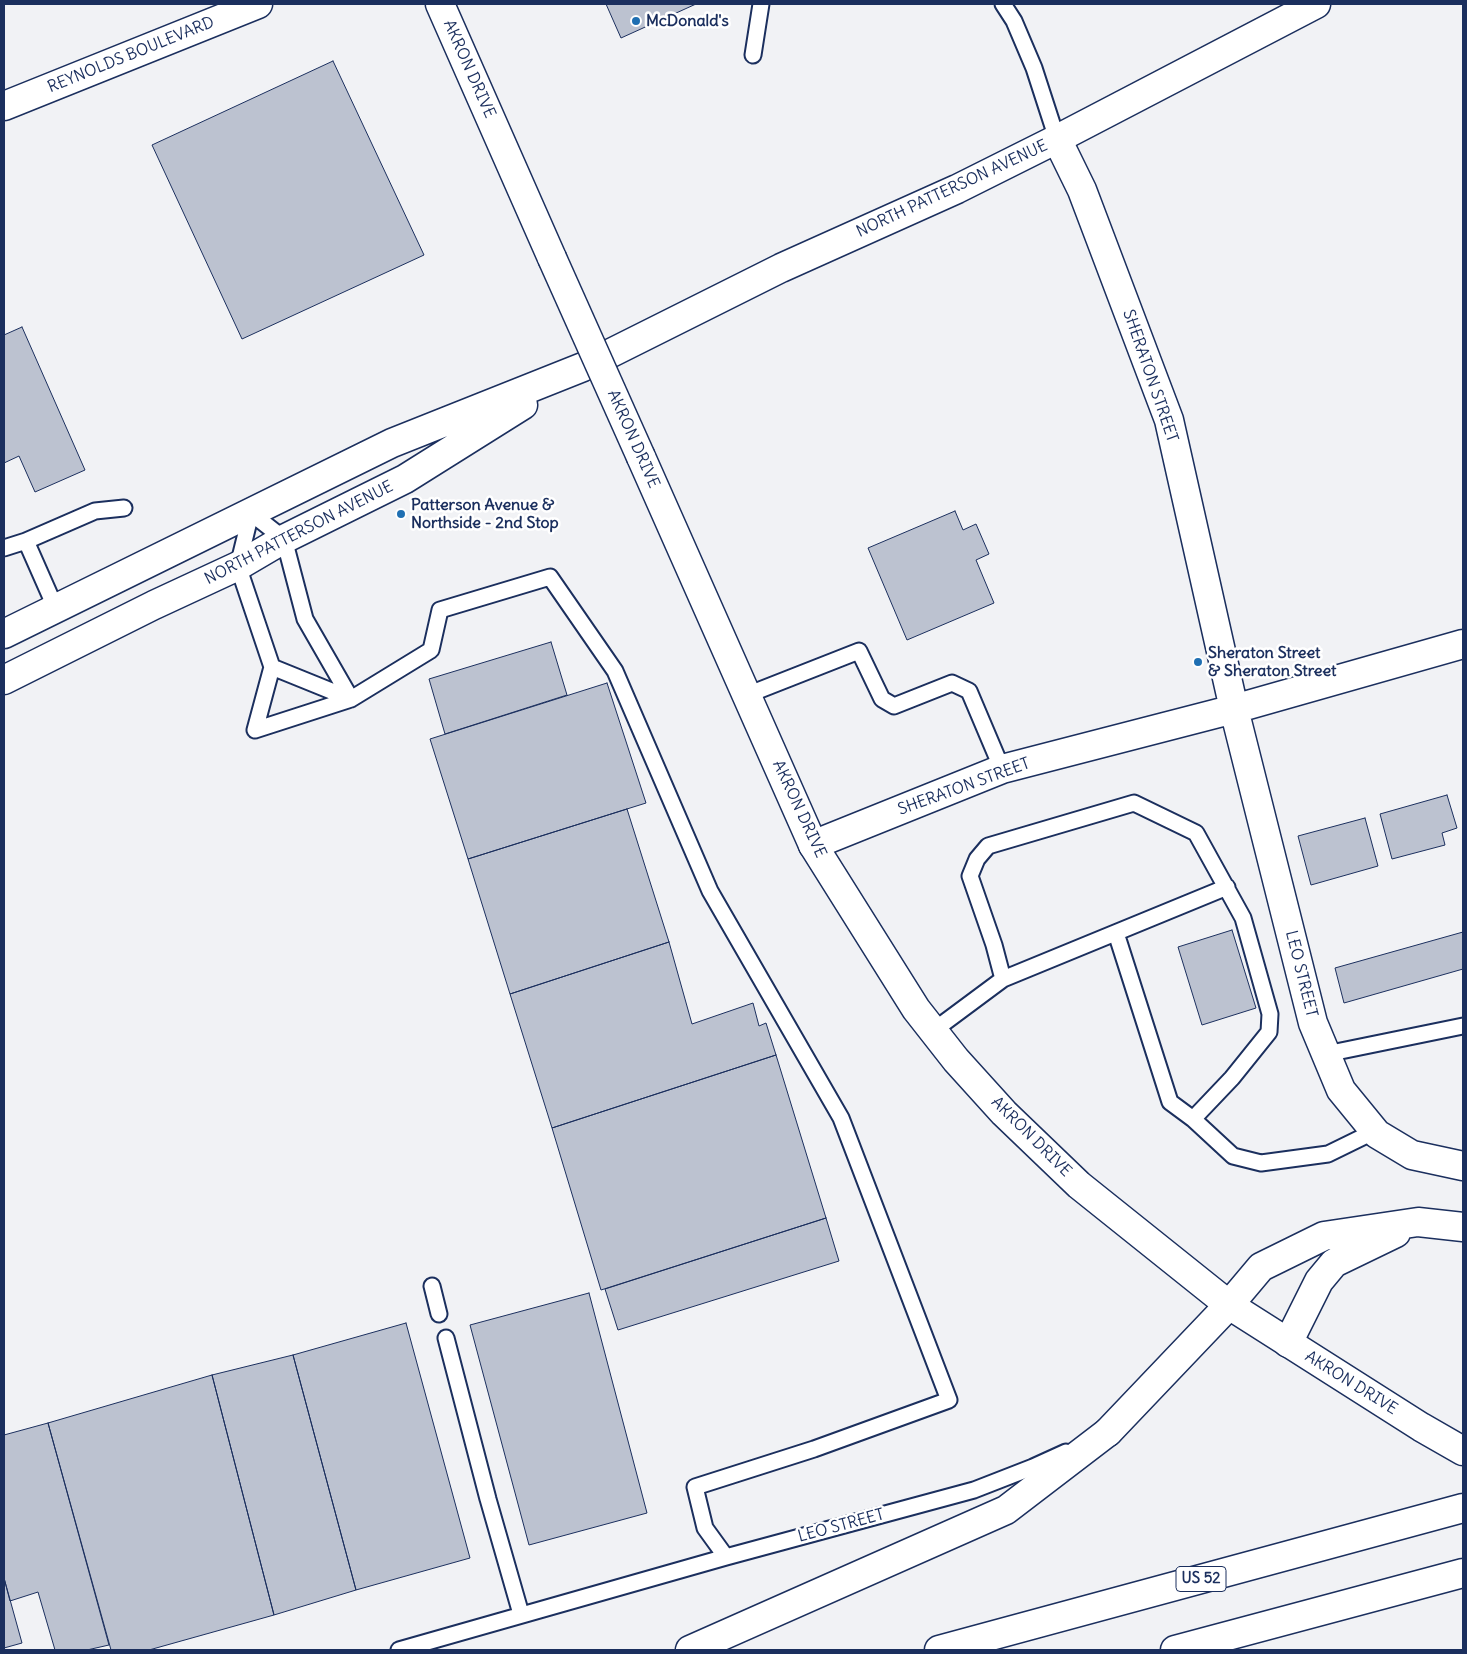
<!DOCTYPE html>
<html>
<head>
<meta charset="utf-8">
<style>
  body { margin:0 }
  #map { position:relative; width:1467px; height:1654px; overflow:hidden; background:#f1f2f5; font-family:Delius,sans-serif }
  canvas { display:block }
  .frame { position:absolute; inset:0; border:5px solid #1b2f5e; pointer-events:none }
</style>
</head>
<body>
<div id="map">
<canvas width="1467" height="1654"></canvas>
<div class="frame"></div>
</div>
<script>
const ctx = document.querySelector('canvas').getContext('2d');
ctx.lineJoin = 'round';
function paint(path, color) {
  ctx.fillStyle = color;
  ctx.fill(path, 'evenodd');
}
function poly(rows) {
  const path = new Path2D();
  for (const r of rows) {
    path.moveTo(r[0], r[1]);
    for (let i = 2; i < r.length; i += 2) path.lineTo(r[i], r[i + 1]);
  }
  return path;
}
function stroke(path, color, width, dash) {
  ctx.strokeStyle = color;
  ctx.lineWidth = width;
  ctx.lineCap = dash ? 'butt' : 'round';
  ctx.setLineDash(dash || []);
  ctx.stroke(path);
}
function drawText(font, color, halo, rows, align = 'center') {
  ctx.font = font + ' Delius,sans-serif';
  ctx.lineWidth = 5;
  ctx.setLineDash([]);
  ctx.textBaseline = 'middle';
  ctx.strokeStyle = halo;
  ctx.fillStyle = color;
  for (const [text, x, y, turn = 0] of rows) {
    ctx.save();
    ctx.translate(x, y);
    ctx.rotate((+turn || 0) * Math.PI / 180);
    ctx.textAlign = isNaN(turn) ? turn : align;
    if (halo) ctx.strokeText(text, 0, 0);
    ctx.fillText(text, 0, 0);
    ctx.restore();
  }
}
const building = poly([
  [606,4,696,4,621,38,606,4],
  [333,61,424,255,242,339,152,145,333,61],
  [22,327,85,470,35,492,19,456,4,463,4,335,22,327],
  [955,511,963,530,976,524,989,554,976,560,994,603,907,640,868,548,955,511],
  [551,642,567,695,445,734,429,679,551,642],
  [607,683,646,803,468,859,430,739,607,683],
  [1447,795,1457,828,1442,833,1445,845,1392,859,1380,814,1447,795],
  [627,809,669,942,510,994,468,859,627,809],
  [1365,818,1378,866,1311,885,1298,836,1365,818],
  [1232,930,1256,1008,1202,1025,1178,947,1232,930],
  [1463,932,1463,969,1344,1003,1335,968,1463,932],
  [669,942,692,1024,753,1003,759,1026,766,1023,776,1055,552,1128,510,994,669,942],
  [776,1055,826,1218,601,1290,552,1128,776,1055],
  [826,1218,839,1261,618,1330,605,1289,826,1218],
  [589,1293,647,1513,529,1545,470,1325,589,1293],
  [406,1323,470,1558,356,1590,293,1355,406,1323],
  [293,1355,356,1590,274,1615,212,1375,293,1355],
  [212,1375,274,1615,149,1650,111,1650,48,1423,212,1375],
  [48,1423,109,1645,87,1650,55,1650,38,1592,10,1601,4,1578,4,1435,48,1423],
  [4,1578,22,1643,4,1648,4,1578]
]);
paint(building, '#bcc2d0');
stroke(building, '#1b2f5e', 1);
const service = poly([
  [1003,4,1014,21,1034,68,1057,139],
  [753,55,761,4],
  [26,541,95,511,124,508],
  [4,548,26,541,56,609],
  [272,667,351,699],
  [747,695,859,651,882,699,894,706,952,683,969,691,1002,769],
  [255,730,351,699,431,650,440,610,550,577,615,671,710,891,841,1118,949,1400,814,1449,695,1487,705,1528,726,1557],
  [255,730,272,667,238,566,251,513,284,539,305,619,351,699],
  [1116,933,1170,1102,1193,1119,1233,1156,1261,1163,1328,1154,1375,1131],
  [1003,979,994,945,970,876,977,859,988,846,1134,803,1196,833,1243,918,1270,1014,1269,1032,1232,1078,1193,1119],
  [933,1031,1003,979,1227,887],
  [1326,1054,1463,1026],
  [432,1286,439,1314],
  [446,1338,488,1499,521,1614],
  [399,1650,726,1557,974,1490,1033,1467,1066,1452]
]);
const minor = poly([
  [1057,139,1082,190,1169,420,1234,709,1313,1023,1341,1090,1377,1134,1412,1155,1463,1166],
  [813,845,1002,769,1234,709,1463,644]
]);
const secondary = poly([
  [440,4,552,258],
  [4,106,258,4],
  [641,457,813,845,916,1009,956,1060,1004,1113,1079,1185,1229,1305,1421,1427,1463,1451],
  [4,634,392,443,583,367,781,268,957,189,1057,139,1316,4],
  [4,680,154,605,238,566,284,539,405,479,523,405],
  [1108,1432,1229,1305]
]);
const motorway = poly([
  [1229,1305,1261,1267,1324,1236,1418,1222,1463,1227],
  [1288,1343,1319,1281,1334,1263,1396,1233],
  [690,1650,1006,1510,1108,1432],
  [939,1650,1463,1508],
  [1175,1650,1463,1573]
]);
stroke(service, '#1b2f5e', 19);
stroke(minor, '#1b2f5e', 31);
stroke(secondary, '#1b2f5e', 31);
stroke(motorway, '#1b2f5e', 31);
stroke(service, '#fff', 15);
stroke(minor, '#fff', 28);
stroke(secondary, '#fff', 28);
stroke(motorway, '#fff', 28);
const secondaryBridge = poly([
  [552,258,641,457]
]);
stroke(secondaryBridge, '#1b2f5e', 31, []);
stroke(secondaryBridge, '#fff', 28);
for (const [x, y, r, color] of [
  [636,21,5,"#1f6fb2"],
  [401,514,5,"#1f6fb2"],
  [1198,662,5,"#1f6fb2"]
]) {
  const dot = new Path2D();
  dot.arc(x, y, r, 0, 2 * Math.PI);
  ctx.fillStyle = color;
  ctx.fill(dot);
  stroke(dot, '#fff', 2);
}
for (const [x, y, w] of [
  [1201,1579,50]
]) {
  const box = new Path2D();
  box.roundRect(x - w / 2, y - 12.5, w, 25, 4);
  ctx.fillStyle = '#fff';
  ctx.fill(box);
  stroke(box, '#1b2f5e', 1);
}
drawText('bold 15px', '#1b2f5e', null, [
  ["US 52",1201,1579]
]);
drawText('bold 16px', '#1b2f5e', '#fff', [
  ["McDonald's",646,21],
  ["Patterson Avenue &",411,505],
  ["Northside - 2nd Stop",411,523],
  ["Sheraton Street",1208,653],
  ["& Sheraton Street",1208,671]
], 'left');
drawText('16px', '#1b2f5e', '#fff', [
  ["REYNOLDS BOULEVARD",131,55,-22],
  ["AKRON DRIVE",469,69,66],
  ["NORTH PATTERSON AVENUE",952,189,-25],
  ["SHERATON STREET",1150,376,71],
  ["AKRON DRIVE",633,439,66],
  ["NORTH PATTERSON AVENUE",299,533,-27],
  ["SHERATON STREET",964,787,-20],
  ["AKRON DRIVE",799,809,65],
  ["LEO STREET",1301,974,76],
  ["AKRON DRIVE",1031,1137,45],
  ["AKRON DRIVE",1351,1383,32],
  ["LEO STREET",841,1526,-15]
]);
</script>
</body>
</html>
